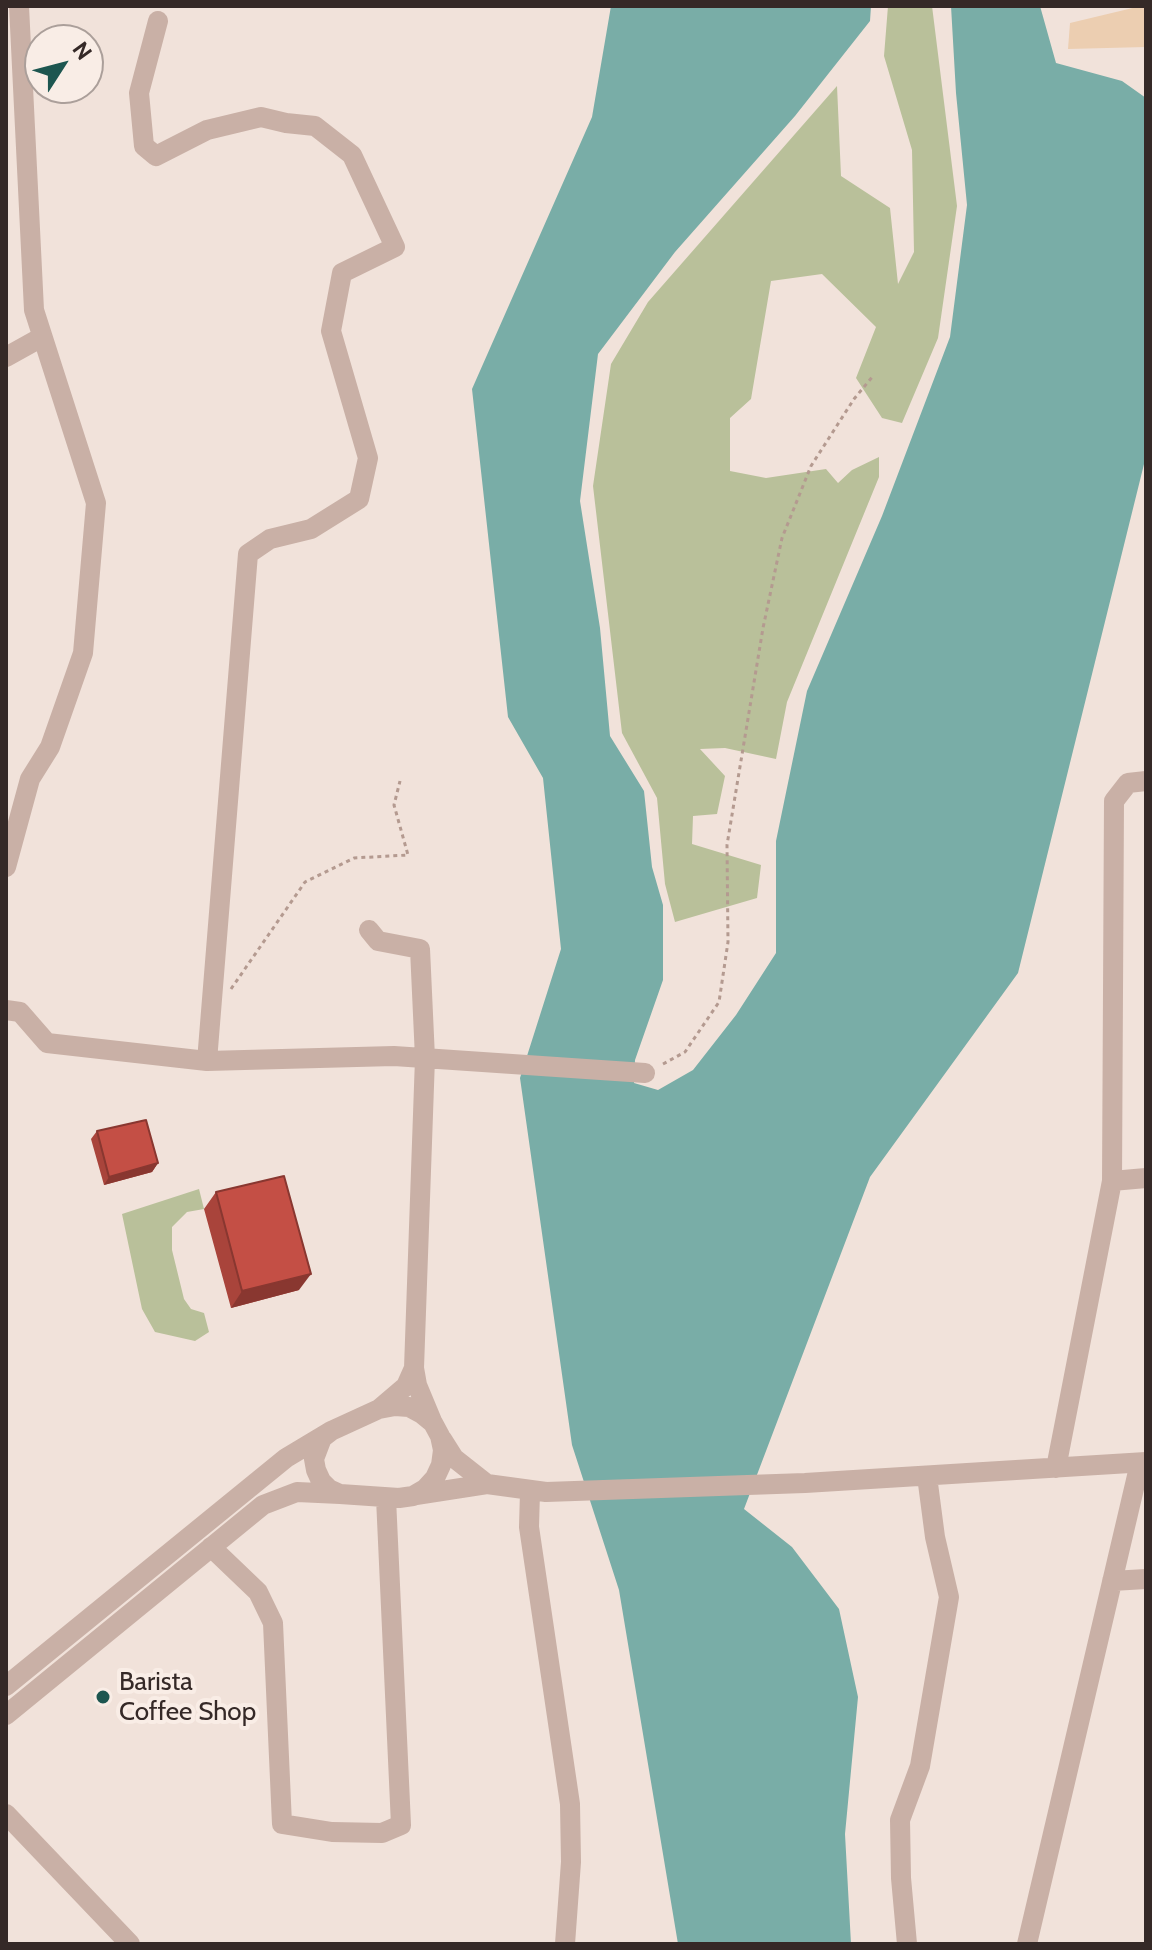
<!DOCTYPE html>
<html>
<head>
<meta charset="utf-8">
<style>
  body { margin:0 }
  #map { position:relative; width:1152px; height:1950px; overflow:hidden; background:#f1e2da; font-family:Cabin,sans-serif }
  canvas { display:block }
  .frame { position:absolute; inset:0; border:8px solid #352927; pointer-events:none }
  .north { position:absolute; left:24px; top:24px; width:80px; height:80px; box-sizing:border-box; background:#f9ede6; border:2px solid #ab9f9a; border-radius:50%; rotate:54deg; font-size:22px; font-weight:700; line-height:32px; text-align:center; color:#352927 }
  .north::after { content:''; display:block; margin:auto; width:28px; height:36px; background:#1d5650; clip-path:polygon(50% 0,100% 100%,50% 72%,0 100%) }
</style>
</head>
<body>
<div id="map">
<canvas width="1152" height="1950"></canvas>
<div class="frame"></div>
<div class="north">N</div>
</div>
<script>
const ctx = document.querySelector('canvas').getContext('2d');
ctx.lineJoin = 'round';
function paint(path, color) {
  ctx.fillStyle = color;
  ctx.fill(path, 'evenodd');
}
function poly(rows) {
  const path = new Path2D();
  for (const r of rows) {
    path.moveTo(r[0], r[1]);
    for (let i = 2; i < r.length; i += 2) path.lineTo(r[i], r[i + 1]);
  }
  return path;
}
function stroke(path, color, width, dash) {
  ctx.strokeStyle = color;
  ctx.lineWidth = width;
  ctx.lineCap = dash ? 'butt' : 'round';
  ctx.setLineDash(dash || []);
  ctx.stroke(path);
}
function drawText(font, color, halo, rows, align = 'center') {
  ctx.font = font + ' Cabin,sans-serif';
  ctx.lineWidth = 8;
  ctx.setLineDash([]);
  ctx.textBaseline = 'middle';
  ctx.strokeStyle = halo;
  ctx.fillStyle = color;
  for (const [text, x, y, turn = 0] of rows) {
    ctx.save();
    ctx.translate(x, y);
    ctx.rotate((+turn || 0) * Math.PI / 180);
    ctx.textAlign = isNaN(turn) ? turn : align;
    if (halo) ctx.strokeText(text, 0, 0);
    ctx.fillText(text, 0, 0);
    ctx.restore();
  }
}
paint(poly([
  [888,6,932,6,957,206,938,338,902,423,882,418,856,378,876,327,822,274,771,281,751,399,730,418,730,471,766,478,826,469,838,483,852,470,879,457,879,477,787,702,776,759,725,748,700,749,725,776,717,814,693,816,692,844,761,865,757,898,675,922,665,884,657,798,622,733,593,486,611,364,648,302,837,86,841,176,890,208,898,284,914,252,912,150,884,56],
  [199,1189,204,1209,187,1212,172,1227,172,1250,184,1299,191,1309,204,1313,209,1332,195,1341,155,1332,142,1309,122,1214]
]), '#b9c09a');
paint(poly([
  [1141,6,1146,6,1146,47,1068,49,1070,23]
]), '#ecceb1');
paint(poly([
  [611,6,871,6,870,21,795,116,675,252,598,354,580,501,600,628,610,736,644,791,652,867,663,905,663,980,635,1060,634,1083,658,1090,693,1070,736,1015,776,953,776,841,807,691,882,516,950,337,967,205,956,93,951,6,1040,6,1056,63,1122,81,1146,98,1146,456,1018,973,870,1177,744,1509,792,1547,839,1609,858,1697,845,1834,851,1944,678,1944,619,1590,572,1445,520,1078,561,949,543,778,508,717,472,389,592,117]
]), '#79ada7');
stroke(poly([
  [231,989,305,882,354,858,408,855,394,805,400,781],
  [663,1064,685,1052,719,1002,728,942,727,845,763,628,782,538,811,466,854,399,873,376]
]), '#b49a90', 3, [4, 4]);
stroke(poly([
  [158,21,139,93,144,146,156,156,207,130,261,117,286,123,315,126,352,155,395,247,342,273,331,331,368,458,359,499,311,529,270,539,248,554,207,1061],
  [6,357,42,337],
  [6,867,30,779,50,747,83,653,96,503,34,310,19,6],
  [369,930,378,941,420,949,425,1058,414,1368],
  [6,1010,20,1012,47,1043,207,1061,394,1056,645,1073],
  [1112,1181,1146,1178],
  [395,1406,409,1407,422,1414,433,1423,440,1436,443,1450,441,1465,435,1478,425,1489,413,1496,399,1498,340,1494,329,1489,321,1481,316,1470,314,1459,322,1438,331,1431,379,1409,395,1406],
  [379,1409,406,1386,414,1368,417,1385,432,1421],
  [1056,1468,1112,1181,1114,801,1128,783,1146,781],
  [487,1484,546,1492,805,1483,1146,1462],
  [530,1492,529,1527,570,1804,571,1862,565,1944],
  [416,1495,487,1484,454,1458,442,1439],
  [211,1547,258,1592,273,1623,282,1824,332,1832,382,1833,401,1825,386,1498],
  [1112,1581,1146,1579],
  [6,1686,286,1458,331,1431],
  [6,1715,263,1505,297,1492,340,1494],
  [6,1814,130,1944],
  [907,1944,901,1878,900,1820,920,1766,949,1597,935,1537,927,1476],
  [1027,1944,1140,1463]
]), '#c9b0a6', 20);
paint(poly([
  [97,1131,158,1163,152,1172,104,1185,91,1139],
  [216,1192,299,1290,231,1308,204,1209]
]), '#a9443b');
paint(poly([
  [158,1163,152,1172,104,1185,109,1177],
  [311,1274,299,1290,231,1308,242,1291]
]), '#893730');
const building = poly([
  [146,1120,158,1163,109,1177,97,1131,146,1120],
  [284,1176,311,1274,242,1291,216,1192,284,1176]
]);
paint(building, '#c44f45');
stroke(building, '#893730', 2);
for (const [x, y, r, color] of [
  [103,1697,8,"#1d5650"]
]) {
  const dot = new Path2D();
  dot.arc(x, y, r, 0, 2 * Math.PI);
  ctx.fillStyle = color;
  ctx.fill(dot);
  stroke(dot, '#f9ede6', 3);
}
drawText('26px', '#352927', '#f9ede6', [
  ["Barista",119,1682],
  ["Coffee Shop",119,1712]
], 'left');
</script>
</body>
</html>
